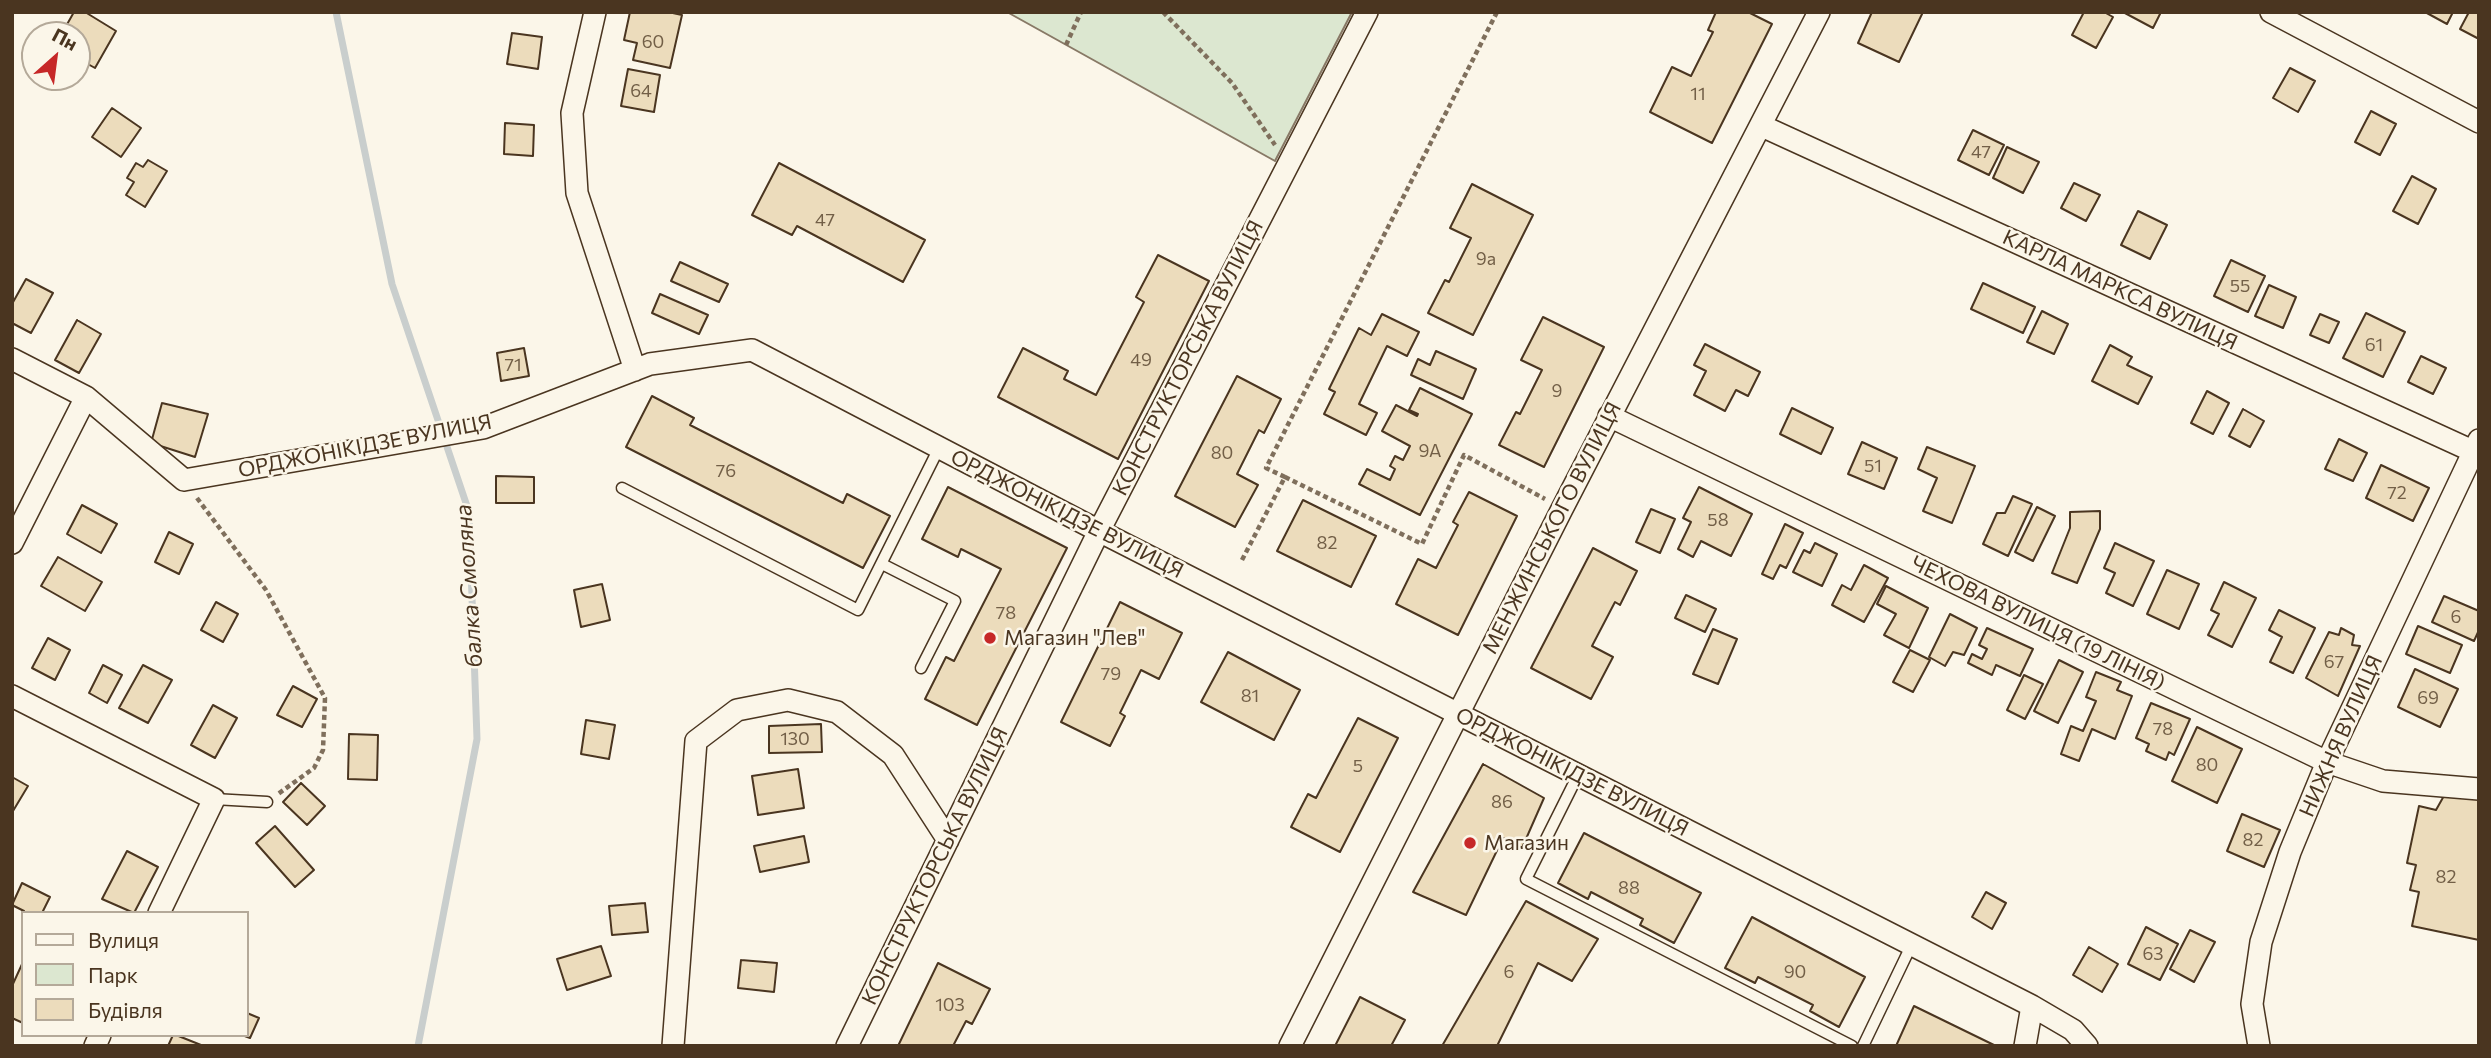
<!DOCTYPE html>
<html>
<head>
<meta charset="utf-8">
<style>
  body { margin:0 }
  #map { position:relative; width:2491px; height:1058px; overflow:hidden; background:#fbf6e9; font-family:Commissioner,sans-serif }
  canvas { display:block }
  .frame { position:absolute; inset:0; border:14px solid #4a3520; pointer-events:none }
  .legend { position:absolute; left:21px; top:911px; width:228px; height:126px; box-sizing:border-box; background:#fbf6e9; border:2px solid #b4a999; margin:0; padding:9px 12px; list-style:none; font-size:21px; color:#4a3520 }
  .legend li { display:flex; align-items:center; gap:14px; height:35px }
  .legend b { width:35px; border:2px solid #b4a999 }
  .north { position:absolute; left:21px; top:21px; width:70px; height:70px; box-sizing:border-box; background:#fbf6e9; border:2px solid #b4a999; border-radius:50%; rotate:28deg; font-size:19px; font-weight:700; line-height:28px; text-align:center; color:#4a3520 }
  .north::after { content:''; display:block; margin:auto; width:24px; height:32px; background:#c62828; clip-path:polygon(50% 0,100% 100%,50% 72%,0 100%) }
</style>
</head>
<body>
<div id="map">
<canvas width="2491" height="1058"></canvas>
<div class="frame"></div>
<ul class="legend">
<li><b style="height:9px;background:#fbf6e9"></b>Вулиця</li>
<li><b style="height:19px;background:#dce7d0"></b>Парк</li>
<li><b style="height:19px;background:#ecdcbc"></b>Будівля</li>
</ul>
<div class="north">Пн</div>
</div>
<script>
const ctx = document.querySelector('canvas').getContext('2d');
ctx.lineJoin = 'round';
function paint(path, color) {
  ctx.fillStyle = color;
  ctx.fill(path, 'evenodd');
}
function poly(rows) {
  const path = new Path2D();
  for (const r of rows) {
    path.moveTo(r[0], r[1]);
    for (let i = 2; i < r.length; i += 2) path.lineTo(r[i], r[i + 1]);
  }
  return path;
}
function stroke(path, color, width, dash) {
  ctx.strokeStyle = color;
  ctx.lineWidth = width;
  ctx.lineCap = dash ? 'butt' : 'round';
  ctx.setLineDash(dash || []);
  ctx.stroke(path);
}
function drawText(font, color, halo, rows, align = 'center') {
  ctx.font = font + ' Commissioner,sans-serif';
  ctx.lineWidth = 5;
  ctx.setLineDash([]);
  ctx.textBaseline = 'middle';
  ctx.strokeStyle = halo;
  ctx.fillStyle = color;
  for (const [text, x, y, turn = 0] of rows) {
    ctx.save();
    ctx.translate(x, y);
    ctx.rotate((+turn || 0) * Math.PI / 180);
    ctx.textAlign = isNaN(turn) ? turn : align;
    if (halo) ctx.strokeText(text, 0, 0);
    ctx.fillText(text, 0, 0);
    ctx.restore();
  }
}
const green = poly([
  [1007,12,1352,12,1275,161,1007,12]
]);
paint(green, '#dce7d0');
stroke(green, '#887966', 2);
stroke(poly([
  [336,12,392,284,469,512,477,739,418,1046]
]), '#c9cecd', 7);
const building = poly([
  [74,12,85,12,116,31,95,68,77,58,77,35,61,35,74,12],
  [630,12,668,12,682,15,670,68,633,60,637,43,624,40,630,12],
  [1716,12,1748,12,1772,24,1712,143,1650,112,1672,67,1691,76,1713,32,1708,30,1716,12],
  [1872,12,1923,12,1899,62,1858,43,1872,12],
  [2084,12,2104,12,2113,17,2096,48,2072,35,2084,12],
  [2123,12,2161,12,2153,28,2123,12],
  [2425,12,2453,12,2447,24,2425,12],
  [2469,12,2479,12,2479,39,2460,29,2469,12],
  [512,33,542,37,538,69,507,64,512,33],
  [2290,68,2315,81,2298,112,2273,98,2290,68],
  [628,69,660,75,654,112,621,106,628,69],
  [112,108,141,128,121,157,92,137,112,108],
  [2371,111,2396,124,2380,155,2355,142,2371,111],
  [505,123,534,125,533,156,504,154,505,123],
  [1973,130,2004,145,1989,175,1958,160,1973,130],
  [2007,147,2039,162,2023,193,1993,178,2007,147],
  [148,160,167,171,145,207,126,195,134,182,127,178,136,163,143,167,148,160],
  [779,163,925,240,903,282,797,226,792,235,752,215,779,163],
  [2412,176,2436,189,2418,224,2393,211,2412,176],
  [2074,183,2100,195,2086,221,2061,208,2074,183],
  [1472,184,1533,215,1473,335,1428,313,1445,280,1449,282,1471,238,1450,228,1472,184],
  [2138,211,2167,225,2150,259,2121,245,2138,211],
  [1158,255,1209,281,1118,459,998,397,1023,348,1068,371,1064,379,1096,395,1144,302,1136,297,1158,255],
  [2231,260,2265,276,2248,312,2214,296,2231,260],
  [680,262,728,284,719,302,671,281,680,262],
  [26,279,53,293,31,333,12,323,12,304,26,279],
  [1983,283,2035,307,2023,333,1971,309,1983,283],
  [2269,285,2296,297,2283,328,2255,316,2269,285],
  [660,294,708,315,699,334,652,313,660,294],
  [2042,311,2068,324,2054,354,2027,342,2042,311],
  [2366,313,2405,332,2383,377,2343,358,2366,313],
  [1382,314,1419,332,1407,356,1387,346,1359,404,1377,413,1366,435,1324,414,1335,392,1329,389,1359,328,1371,335,1382,314],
  [2320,314,2339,322,2329,343,2310,335,2320,314],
  [1543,317,1604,347,1544,467,1499,445,1516,412,1520,414,1542,370,1521,360,1543,317],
  [77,320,101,334,79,373,55,360,77,320],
  [1705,344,1760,372,1748,396,1736,390,1725,411,1694,395,1706,371,1694,365,1705,344],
  [2110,345,2132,357,2127,365,2152,377,2138,404,2092,381,2110,345],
  [524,348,529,376,501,381,497,353,524,348],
  [1436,351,1476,369,1463,399,1411,375,1418,359,1430,365,1436,351],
  [2421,356,2446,368,2433,394,2408,382,2421,356],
  [1237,376,1281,399,1264,433,1259,430,1237,474,1258,485,1235,527,1175,496,1237,376],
  [1420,388,1472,414,1420,515,1359,484,1367,469,1390,480,1395,469,1390,466,1395,456,1403,460,1410,446,1382,431,1396,405,1417,416,1418,414,1409,410,1420,388],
  [2207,391,2229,403,2213,434,2191,423,2207,391],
  [652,396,694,418,690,425,843,503,847,494,890,516,863,568,626,447,652,396],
  [162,403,208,414,195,457,151,443,162,403],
  [1792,408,1833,428,1821,454,1780,434,1792,408],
  [2243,409,2264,421,2250,447,2229,436,2243,409],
  [2339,439,2367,453,2353,481,2325,469,2339,439],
  [1862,442,1897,458,1884,489,1848,474,1862,442],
  [1927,447,1975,466,1952,523,1923,511,1937,478,1918,469,1927,447],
  [2381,465,2429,488,2413,521,2366,498,2381,465],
  [496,476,534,477,534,503,496,503,496,476],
  [948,487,1067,548,977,725,925,699,946,657,954,661,1001,569,961,549,958,557,922,539,948,487],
  [1699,487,1752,514,1731,556,1701,541,1693,557,1678,549,1691,522,1683,518,1699,487],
  [1469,492,1517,516,1458,635,1396,604,1418,559,1436,568,1458,525,1453,522,1469,492],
  [2013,496,2032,504,2008,556,1983,544,1997,513,2005,513,2013,496],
  [1303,500,1376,536,1351,587,1277,551,1303,500],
  [82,505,117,524,101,553,67,534,82,505],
  [2037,507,2055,516,2033,561,2015,552,2037,507],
  [1651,509,1675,519,1660,553,1636,542,1651,509],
  [2100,511,2100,529,2077,583,2052,573,2070,528,2070,512,2100,511],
  [1785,524,1803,533,1786,568,1780,565,1773,579,1762,574,1785,524],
  [169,532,193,544,179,574,155,562,169,532],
  [1815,543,1837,554,1822,586,1793,572,1804,550,1810,553,1815,543],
  [2115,543,2154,561,2133,606,2106,593,2115,573,2104,568,2115,543],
  [1593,548,1637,571,1620,605,1615,602,1592,646,1613,657,1591,699,1531,668,1593,548],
  [58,557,102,582,85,611,41,586,58,557],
  [1864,565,1888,578,1864,622,1832,605,1842,585,1851,590,1864,565],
  [2167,570,2199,584,2179,629,2147,614,2167,570],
  [2224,582,2256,598,2232,647,2208,635,2219,614,2211,610,2224,582],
  [602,584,610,620,581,627,574,590,602,584],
  [1886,586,1928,608,1909,648,1884,635,1896,614,1877,604,1886,586],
  [1686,595,1716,609,1705,632,1675,618,1686,595],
  [2444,596,2479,611,2479,630,2474,641,2432,622,2444,596],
  [216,602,238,614,223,642,201,630,216,602],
  [1120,602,1182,633,1159,679,1141,670,1120,713,1125,716,1110,746,1061,722,1120,602],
  [2279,610,2315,628,2293,673,2270,662,2282,637,2269,630,2279,610],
  [1950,614,1977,628,1964,655,1953,652,1945,666,1929,657,1950,614],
  [2418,626,2462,645,2450,673,2406,654,2418,626],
  [1987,628,2033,649,2020,676,1996,665,1992,675,1968,663,1972,654,1982,659,1987,649,1979,645,1987,628],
  [2341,628,2354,635,2352,645,2360,646,2338,696,2306,678,2329,632,2339,635,2341,628],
  [1713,629,1737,639,1718,684,1693,674,1713,629],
  [48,638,70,650,55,680,32,668,48,638],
  [1910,650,1930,660,1913,692,1893,682,1910,650],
  [1228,652,1300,690,1274,740,1201,702,1228,652],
  [2059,660,2083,672,2058,723,2034,711,2059,660],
  [103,665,122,675,107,703,89,693,103,665],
  [143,665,172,680,148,723,119,708,143,665],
  [2415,669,2458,689,2440,727,2398,707,2415,669],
  [2096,672,2121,682,2117,690,2132,696,2115,739,2092,729,2079,761,2061,754,2071,726,2083,731,2096,701,2086,697,2096,672],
  [2024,675,2043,684,2025,719,2007,710,2024,675],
  [293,686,317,699,302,727,277,715,293,686],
  [2151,703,2190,719,2174,755,2169,752,2166,760,2146,751,2149,744,2136,738,2151,703],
  [213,705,237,718,215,758,191,745,213,705],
  [1358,718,1398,738,1340,852,1291,827,1308,794,1316,798,1358,718],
  [586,720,615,725,609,759,581,754,586,720],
  [821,724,822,752,769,753,769,726,821,724],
  [2197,727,2242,749,2217,803,2172,781,2197,727],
  [349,734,378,735,377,780,348,779,349,734],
  [1483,764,1544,798,1522,848,1503,838,1466,915,1413,892,1483,764],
  [798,769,804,808,758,815,752,776,798,769],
  [12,777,28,786,13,811,12,810,12,777],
  [301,783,325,806,307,825,283,802,301,783],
  [2445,794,2479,798,2479,940,2412,926,2419,892,2410,890,2416,865,2407,863,2419,806,2436,810,2445,794],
  [2242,814,2280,830,2264,867,2227,851,2242,814],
  [275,826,314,870,295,887,256,843,275,826],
  [1584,833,1701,893,1674,943,1640,925,1643,919,1591,892,1588,899,1558,883,1584,833],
  [804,836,809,862,760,872,754,846,804,836],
  [127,851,158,867,134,913,102,899,127,851],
  [22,883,50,897,42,913,24,913,24,911,12,905,22,883],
  [1986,892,2006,903,1992,929,1972,917,1986,892],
  [1526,901,1598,939,1572,981,1538,963,1497,1046,1442,1046,1526,901],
  [645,903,648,932,612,935,609,906,645,903],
  [1752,917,1865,977,1839,1027,1810,1011,1813,1005,1758,977,1755,983,1725,968,1752,917],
  [2146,927,2178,944,2160,980,2128,964,2146,927],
  [2190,930,2215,942,2194,982,2170,969,2190,930],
  [601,946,611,976,567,990,557,959,601,946],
  [2089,947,2118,964,2102,992,2073,975,2089,947],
  [741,960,777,963,774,992,738,988,741,960],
  [23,962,23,1023,12,1018,12,986,23,962],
  [938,963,990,989,972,1024,966,1021,953,1046,898,1046,938,963],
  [1360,997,1405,1020,1391,1046,1335,1046,1360,997],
  [1914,1006,1996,1046,1896,1046,1914,1006],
  [247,1013,259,1018,250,1038,242,1035,247,1035,247,1013],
  [173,1035,176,1035,201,1045,168,1046,173,1035]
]);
paint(building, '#ecdcbc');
stroke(building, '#4a3520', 2);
const service = poly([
  [622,488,858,610,939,448],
  [882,564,955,601,921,668],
  [1578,775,1526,879,1852,1046],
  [214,799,267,802],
  [1863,1046,1911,946]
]);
const minor = poly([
  [595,12,572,113,577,193,635,370],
  [2271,12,2479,122],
  [1762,126,2479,454],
  [12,359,86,397,184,480,483,428,650,364,752,350,1099,531,2032,1006,2073,1030,2087,1046],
  [1609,416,2327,762,2383,781,2479,789],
  [12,543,86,397],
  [12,696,214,799,159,913],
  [95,1046,100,1035],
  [673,1046,696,741,737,710,788,700,837,712,893,755,948,840],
  [847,1046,1099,531,1367,12],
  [1290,1046,1562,509,1819,12],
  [2025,1046,2032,1006],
  [2259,1046,2252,1004,2261,942,2290,852,2327,762,2479,440]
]);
stroke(service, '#4a3520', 13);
stroke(minor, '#4a3520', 24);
stroke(poly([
  [1163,12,1232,83,1275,145],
  [1066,45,1081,12],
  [1285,477,1266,468,1497,12],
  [197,498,266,590,325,698,323,750,314,768,278,794],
  [1242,560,1285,477,1422,544,1464,455,1545,499]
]), '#7f6f5c', 4.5, [5, 3.5]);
stroke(service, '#fbf6e9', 10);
stroke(minor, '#fbf6e9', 21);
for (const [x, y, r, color] of [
  [990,638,7,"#c62828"],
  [1470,843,7,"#c62828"]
]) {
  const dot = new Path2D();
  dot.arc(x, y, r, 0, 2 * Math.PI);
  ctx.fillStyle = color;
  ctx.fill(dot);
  stroke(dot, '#fbf6e9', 2.5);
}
drawText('18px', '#725f47', null, [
  ["60",653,42],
  ["64",641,91],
  ["11",1698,94],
  ["47",1981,152],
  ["47",825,220],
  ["9а",1486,259],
  ["55",2240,286],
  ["61",2374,345],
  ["49",1141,360],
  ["71",513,365],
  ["9",1557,391],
  ["9А",1430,451],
  ["80",1222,453],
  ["51",1873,466],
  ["76",726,471],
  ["72",2397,493],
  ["58",1718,520],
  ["82",1327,543],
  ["78",1006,613],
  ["6",2456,617],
  ["67",2334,662],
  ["79",1111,674],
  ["81",1250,696],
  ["69",2428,698],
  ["78",2163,729],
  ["130",795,739],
  ["80",2207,765],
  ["5",1358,766],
  ["86",1502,802],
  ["82",2253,840],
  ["82",2446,877],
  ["88",1629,888],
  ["63",2153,954],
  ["6",1509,972],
  ["90",1795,972],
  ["103",950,1005]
]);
drawText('21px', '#4a3520', '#fbf6e9', [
  ["КАРЛА МАРКСА ВУЛИЦЯ",2120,290,25],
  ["КОНСТРУКТОРСЬКА ВУЛИЦЯ",1188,358,-63],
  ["ОРДЖОНІКІДЗЕ ВУЛИЦЯ",365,446,-11],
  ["ОРДЖОНІКІДЗЕ ВУЛИЦЯ",1067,514,27],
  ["МЕНЖИНСЬКОГО ВУЛИЦЯ",1552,528,-63],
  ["ЧЕХОВА ВУЛИЦЯ (19 ЛIНIЯ)",2038,623,26],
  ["НИЖНЯ ВУЛИЦЯ",2341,736,-66],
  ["ОРДЖОНІКІДЗЕ ВУЛИЦЯ",1572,772,27],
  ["КОНСТРУКТОРСЬКА ВУЛИЦЯ",935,866,-64]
]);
drawText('21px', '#4a3520', '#fbf6e9', [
  ["Магазин \"Лев\"",1004,638],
  ["Магазин",1484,843]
], 'left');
drawText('italic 23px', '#4a3520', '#fbf6e9', [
  ["балка Смоляна",469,586,-94]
]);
</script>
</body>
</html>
